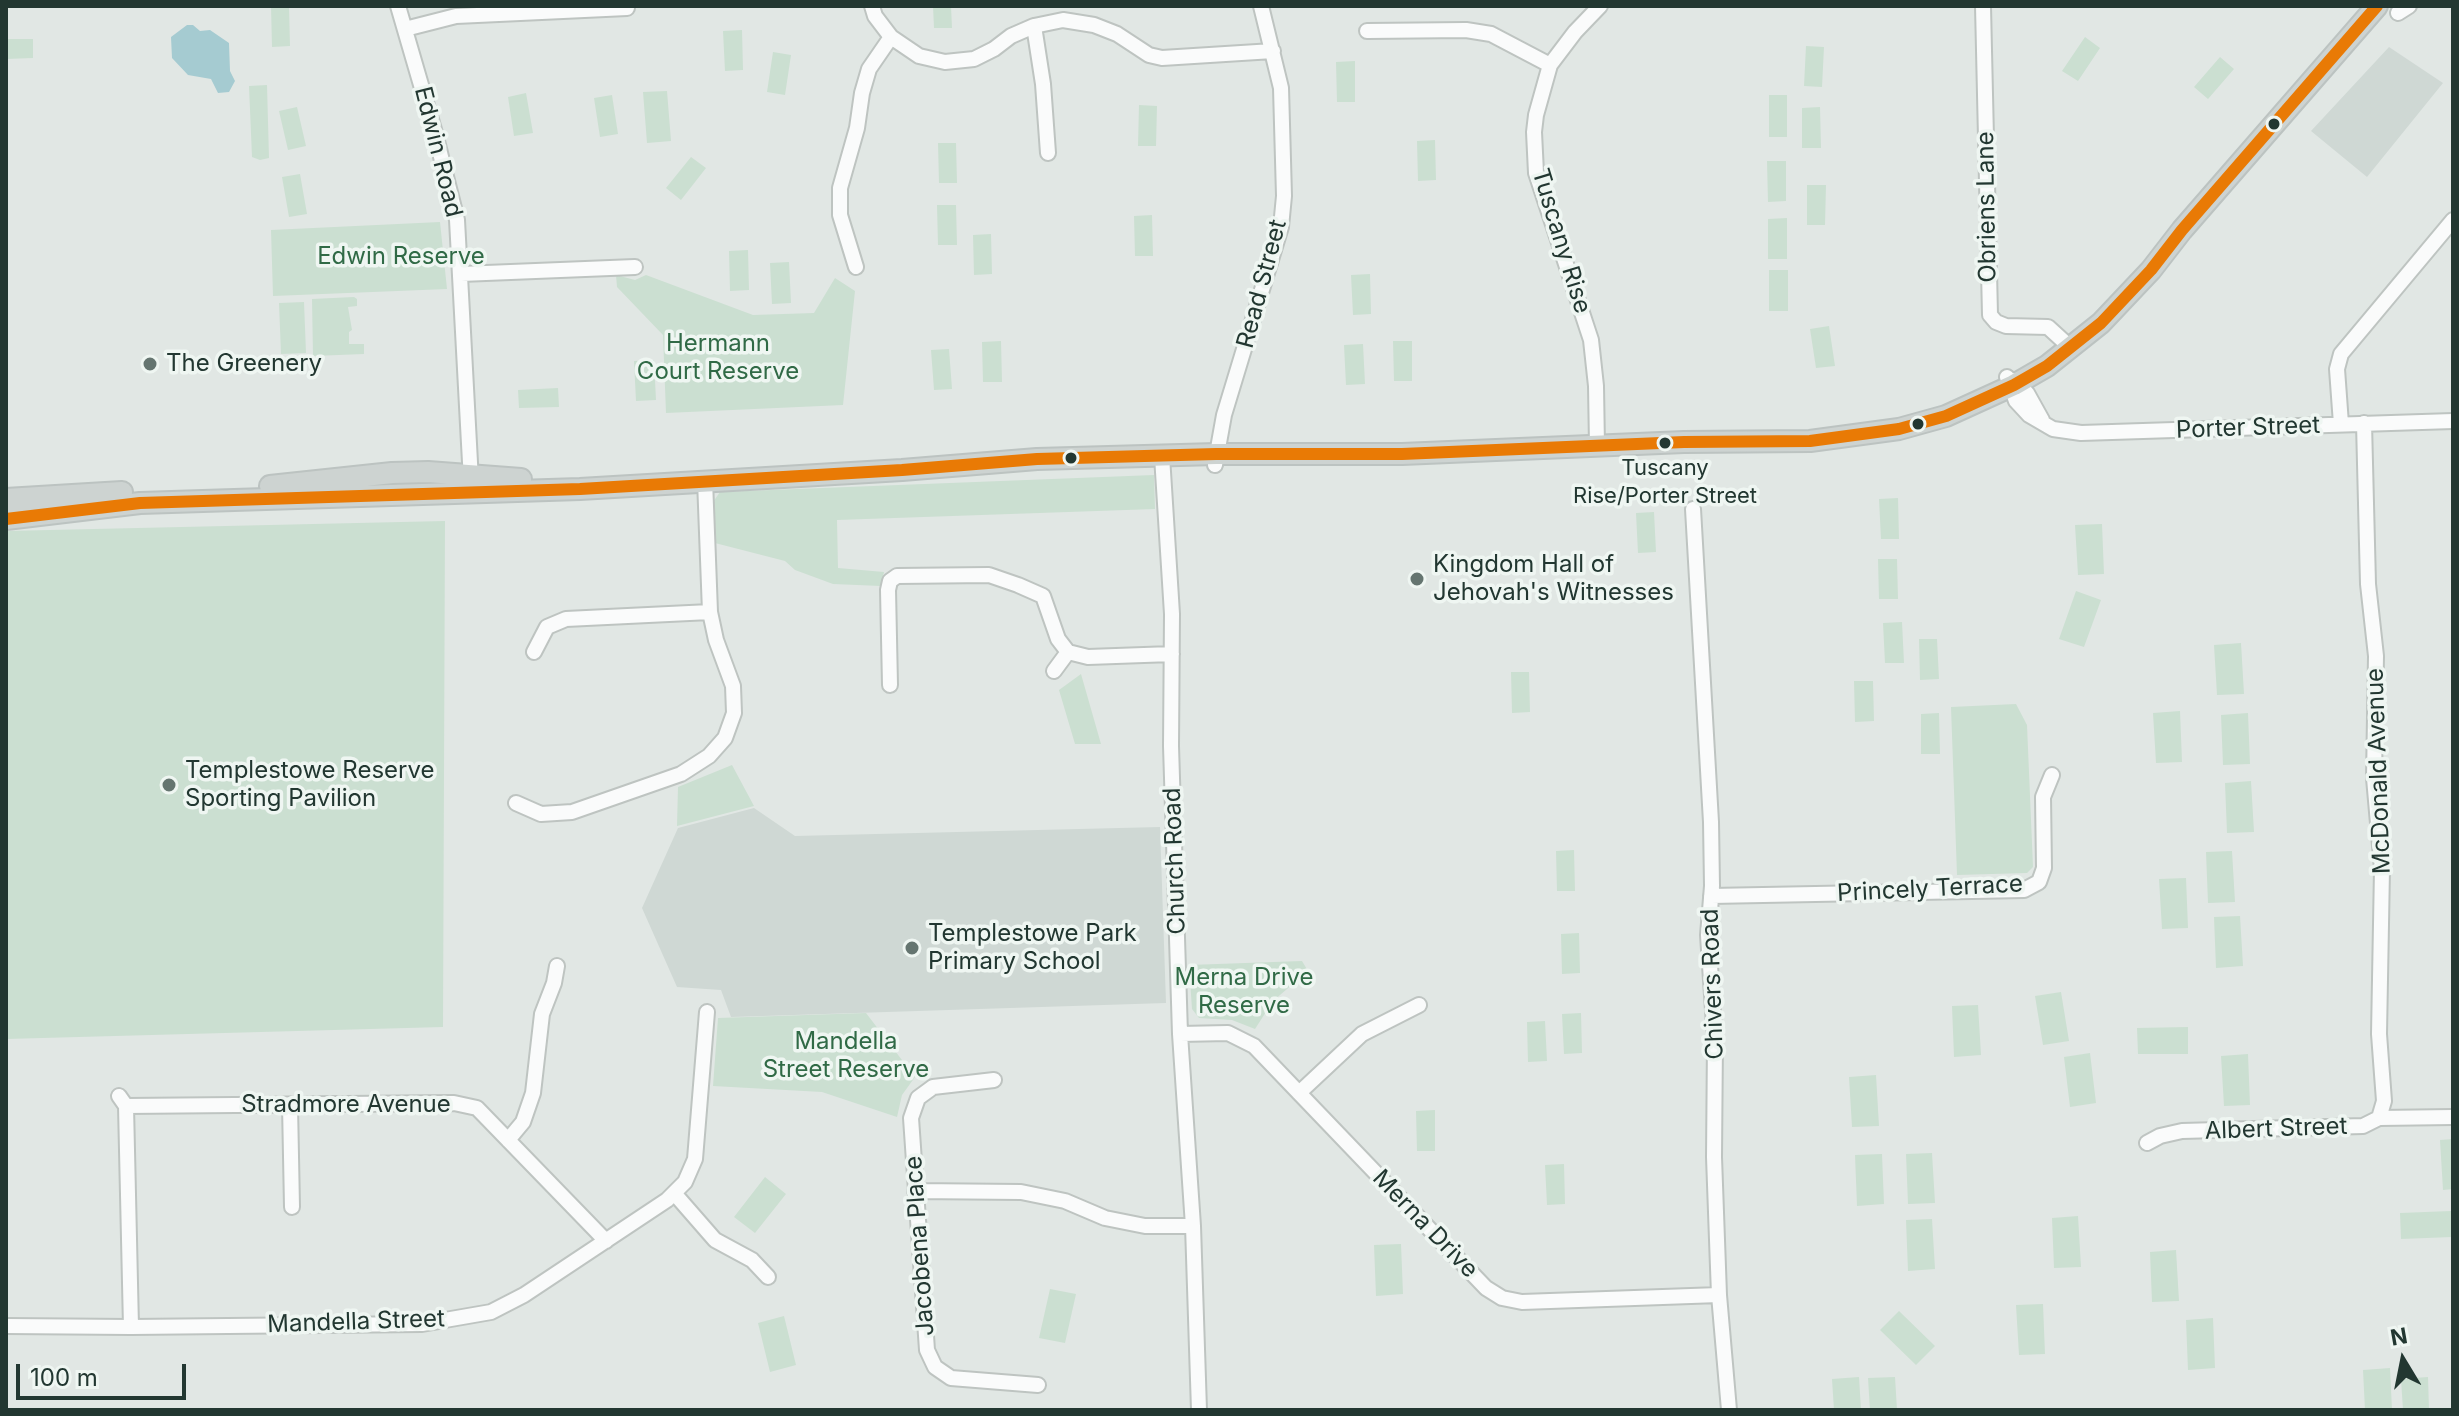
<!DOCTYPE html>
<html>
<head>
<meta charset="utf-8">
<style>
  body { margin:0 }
  #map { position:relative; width:2459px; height:1416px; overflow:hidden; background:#e1e7e4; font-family:Inter,sans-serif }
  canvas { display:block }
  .frame { position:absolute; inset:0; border:8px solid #223731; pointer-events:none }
  .north { position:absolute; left:2363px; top:1320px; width:80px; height:80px; -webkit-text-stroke:6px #eff6f2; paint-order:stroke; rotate:350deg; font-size:22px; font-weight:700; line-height:32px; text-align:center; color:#223731 }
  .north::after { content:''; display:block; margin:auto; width:28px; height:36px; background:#223731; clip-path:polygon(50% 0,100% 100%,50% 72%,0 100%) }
  .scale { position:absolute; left:16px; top:1364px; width:170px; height:36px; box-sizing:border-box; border:4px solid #223731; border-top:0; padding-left:10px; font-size:24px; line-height:28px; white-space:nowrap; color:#223731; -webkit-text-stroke:6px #eff6f2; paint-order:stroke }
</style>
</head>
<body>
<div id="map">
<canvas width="2459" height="1416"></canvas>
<div class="frame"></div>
<div class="north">N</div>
<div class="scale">100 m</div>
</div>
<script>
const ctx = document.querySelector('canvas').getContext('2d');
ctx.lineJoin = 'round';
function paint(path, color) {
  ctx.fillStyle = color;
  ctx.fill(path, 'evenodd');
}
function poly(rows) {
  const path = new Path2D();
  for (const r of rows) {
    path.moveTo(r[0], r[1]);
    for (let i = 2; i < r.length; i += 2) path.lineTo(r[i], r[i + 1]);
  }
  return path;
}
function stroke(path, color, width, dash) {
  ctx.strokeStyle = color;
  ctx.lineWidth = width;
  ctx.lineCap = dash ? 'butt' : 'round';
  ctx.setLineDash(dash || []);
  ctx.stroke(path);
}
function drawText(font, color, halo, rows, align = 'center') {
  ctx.font = font + ' Inter,sans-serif';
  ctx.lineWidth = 7;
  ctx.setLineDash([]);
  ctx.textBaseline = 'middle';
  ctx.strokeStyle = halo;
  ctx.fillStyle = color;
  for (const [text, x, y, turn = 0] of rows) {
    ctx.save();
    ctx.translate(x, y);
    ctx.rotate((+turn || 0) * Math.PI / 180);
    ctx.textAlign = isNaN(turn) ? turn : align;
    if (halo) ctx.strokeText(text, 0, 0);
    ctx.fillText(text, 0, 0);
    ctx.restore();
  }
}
paint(poly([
  [2389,47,2443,83,2367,177,2311,131],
  [754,808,795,836,1160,827,1166,1003,731,1017,721,990,677,987,642,908,678,828]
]), '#cfd8d4');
paint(poly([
  [271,6,289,6,290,46,272,47],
  [933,6,951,6,952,28,934,28],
  [742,30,743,70,725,71,723,31],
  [2085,37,2100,48,2078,81,2062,71],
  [6,39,33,39,33,58,6,59],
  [1806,46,1824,47,1822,87,1804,86],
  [773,52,791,55,785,95,767,92],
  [2220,57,2234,69,2208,99,2194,87],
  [1355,61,1355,102,1337,102,1336,62],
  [267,85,269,158,260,160,252,157,249,86],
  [667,91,671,141,647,143,643,92],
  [526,93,533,133,514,136,508,97],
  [612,95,618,134,600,137,594,98],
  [1769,95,1787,95,1787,137,1769,137],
  [1139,105,1157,106,1156,146,1138,146],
  [297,107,306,146,288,150,279,111],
  [1820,107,1821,148,1802,148,1802,108],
  [1435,140,1436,180,1418,181,1417,141],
  [938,143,956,143,957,183,939,183],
  [691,157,706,168,681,200,666,188],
  [1767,161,1786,161,1786,201,1768,202],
  [300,174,307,214,289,217,282,177],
  [1807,185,1826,185,1825,225,1807,225],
  [937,205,956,205,957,245,938,245],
  [1152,215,1153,256,1135,256,1134,216],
  [1787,218,1787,259,1768,259,1768,219],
  [440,222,447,289,273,296,271,230],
  [991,234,992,274,974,275,973,235],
  [748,250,749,290,730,291,729,251],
  [789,262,791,303,772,304,770,263],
  [1769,270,1788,270,1788,311,1769,311],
  [1370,274,1371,314,1353,315,1351,275],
  [616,275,635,280,646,275,753,315,814,313,835,278,855,291,843,405,666,413,663,335,617,287],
  [354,297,357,299,357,306,348,307,352,330,349,332,349,344,364,344,364,354,313,356,312,299],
  [304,302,306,353,281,354,279,303],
  [1829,326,1835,366,1816,368,1810,329],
  [1001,341,1002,382,983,382,982,342],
  [1393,341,1412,341,1412,381,1394,381],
  [1363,344,1365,384,1346,385,1344,345],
  [949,349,952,389,934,390,931,350],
  [654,360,656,400,636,401,634,361],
  [558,388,559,407,519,408,518,390],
  [1154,475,1155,509,837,520,838,568,884,572,881,586,833,584,795,570,785,561,715,543,713,502,720,492],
  [1898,498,1899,539,1881,539,1879,499],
  [1654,512,1656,552,1638,553,1636,513],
  [445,521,443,1027,6,1039,6,531],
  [2102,524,2104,574,2078,575,2075,525],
  [1878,559,1897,559,1898,599,1879,599],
  [2076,591,2101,600,2084,647,2059,639],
  [1902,622,1904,663,1885,663,1883,623],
  [1937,639,1939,679,1920,680,1919,639],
  [2241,643,2244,694,2217,695,2214,645],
  [1511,672,1529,672,1530,712,1512,713],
  [1081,674,1101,744,1075,744,1059,690],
  [1854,681,1873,681,1874,721,1855,722],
  [2016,704,2027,725,2033,867,2027,873,1957,875,1951,707],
  [2180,711,2182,762,2156,763,2153,713],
  [1939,713,1940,754,1921,754,1921,714],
  [2248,713,2250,764,2223,765,2221,715],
  [732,765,754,806,677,826,678,787],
  [2251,781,2254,832,2227,833,2225,783],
  [1574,850,1575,891,1557,891,1556,851],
  [2232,851,2235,902,2208,903,2206,852],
  [2186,878,2188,928,2162,929,2159,879],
  [2240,916,2243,966,2216,968,2214,917],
  [1579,933,1580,973,1562,974,1561,934],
  [1302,961,1308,971,1273,1001,1255,1029,1232,1020,1199,1018,1192,1009,1189,965],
  [2061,992,2069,1041,2043,1045,2035,996],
  [1978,1005,1981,1055,1954,1057,1952,1006],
  [866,1013,915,1077,902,1095,897,1117,822,1092,713,1086,718,1018],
  [1581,1013,1582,1053,1564,1054,1562,1014],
  [1545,1021,1547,1061,1528,1062,1527,1022],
  [2188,1027,2188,1054,2138,1054,2137,1028],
  [2090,1053,2096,1103,2070,1107,2064,1057],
  [2248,1054,2250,1105,2224,1106,2221,1056],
  [1876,1075,1879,1126,1852,1127,1849,1077],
  [1435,1110,1435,1151,1417,1151,1416,1111],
  [2453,1139,2453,1189,2443,1190,2440,1140],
  [1932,1153,1935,1203,1908,1204,1906,1154],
  [1882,1154,1884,1204,1857,1206,1855,1155],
  [1564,1164,1565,1204,1547,1205,1545,1165],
  [765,1177,786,1194,755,1233,734,1217],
  [2451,1211,2452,1237,2401,1239,2400,1213],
  [2078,1216,2081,1267,2054,1268,2052,1218],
  [1932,1219,1935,1269,1908,1271,1906,1220],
  [1401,1244,1403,1294,1376,1296,1374,1245],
  [2176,1250,2179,1301,2152,1302,2150,1252],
  [1050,1289,1076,1294,1065,1343,1039,1338],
  [2043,1304,2045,1354,2019,1355,2016,1305],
  [1899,1311,1935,1346,1916,1365,1880,1330],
  [784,1316,796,1365,770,1372,758,1323],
  [2213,1318,2215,1368,2188,1370,2186,1320],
  [2390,1368,2392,1410,2365,1410,2363,1370],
  [1859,1377,1861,1410,1834,1410,1832,1379],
  [1895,1377,1897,1410,1870,1410,1868,1378],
  [2428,1377,2429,1410,2403,1410,2401,1379]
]), '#cbdfd1');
paint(poly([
  [187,25,193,25,200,31,210,30,229,43,230,71,235,81,229,92,218,93,211,79,188,75,172,58,171,37]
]), '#a5cbd1');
const minor = poly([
  [398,6,435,133,457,220,471,481],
  [872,6,875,16,891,37,919,56,945,62,974,59,994,49,1011,36,1034,26,1063,20,1094,25,1117,34,1149,55,1162,58,1273,51],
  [1983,6,1990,315,1996,322,2006,326,2048,327,2071,348],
  [2398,13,2409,6],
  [1034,26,1043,84,1048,153],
  [405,29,456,16,627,8],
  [1367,31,1466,30,1491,34,1550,65],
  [856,267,840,215,840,188,857,128,862,93,869,69,891,37],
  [461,274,635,267],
  [2007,377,2016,401,2029,415,2053,429,2081,433,2453,421],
  [2012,380,2027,393,2042,420],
  [2364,423,2368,584,2376,656,2374,778,2382,869,2379,1034,2384,1101,2379,1118],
  [2341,424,2337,369,2341,354,2453,220],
  [1597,446,1596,386,1591,340,1536,173,1534,132,1536,115,1550,65,1575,32,1600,6],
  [1162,456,1172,614,1171,746,1180,1034,1193,1226,1199,1410],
  [1215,465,1224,415,1281,227,1284,196,1281,88,1261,6],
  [1693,509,1711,822,1712,886,1708,935,1715,1041,1714,1157,1719,1295,1729,1410],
  [534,652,547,627,566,619,710,612],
  [1054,671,1068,652],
  [890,685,888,590,890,581,897,576,989,575,1018,585,1043,596,1058,639,1068,652,1088,657,1172,654],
  [516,803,541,814,572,812,681,774,709,756,725,738,734,713,733,686,716,640,710,612,705,480],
  [1711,896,2024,890,2039,882,2044,868,2043,797,2052,775],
  [1180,1034,1228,1033,1254,1046,1486,1288,1502,1298,1522,1302,1719,1295],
  [994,1080,933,1087,918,1098,911,1118,927,1350,935,1367,951,1378,1038,1385],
  [1299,1093,1362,1034,1419,1005],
  [119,1096,126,1106,131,1327],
  [290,1105,292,1207],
  [126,1106,454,1103,477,1108,606,1241],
  [508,1140,523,1122,533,1093,542,1014,554,983,557,966],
  [2147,1143,2160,1136,2182,1131,2363,1126,2379,1118,2453,1117],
  [915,1191,1021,1192,1065,1201,1105,1218,1145,1226,1193,1226],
  [674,1193,715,1240,752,1260,768,1277],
  [6,1326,131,1327,422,1324,491,1312,524,1295,667,1200,685,1182,695,1159,707,1012]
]);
const primary = poly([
  [270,486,392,473,428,472,521,479],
  [6,499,122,492],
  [6,519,140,503,580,489,902,470,1037,459,1216,454,1402,454,1684,442,1810,441,1899,429,1946,416,2014,385,2047,366,2101,323,2151,270,2182,230,2377,6]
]);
stroke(minor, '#bec4c1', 18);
stroke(primary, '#bcc3c1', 24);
stroke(minor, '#fafbfb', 14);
stroke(primary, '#cdd3d1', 20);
stroke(poly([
  [6,519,140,503,580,489,902,470,1037,459,1216,454,1402,454,1684,442,1810,441,1899,429,1946,416,2014,385,2047,366,2101,323,2151,270,2182,230,2377,6]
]), '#e97a05', 12);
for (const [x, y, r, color] of [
  [2274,124,7,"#223731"],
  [150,364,8,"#657570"],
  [1918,424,7,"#223731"],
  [1665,443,7,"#223731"],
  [1071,458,7,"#223731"],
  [1417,579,8,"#657570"],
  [169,785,8,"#657570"],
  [912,948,8,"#657570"]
]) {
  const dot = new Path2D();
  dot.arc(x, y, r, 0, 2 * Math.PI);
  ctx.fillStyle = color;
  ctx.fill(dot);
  stroke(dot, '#eff6f2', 3);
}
drawText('22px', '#223731', '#eff6f2', [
  ["Tuscany",1665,468],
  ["Rise/Porter Street",1665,496]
]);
drawText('24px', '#223731', '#eff6f2', [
  ["Edwin Road",438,152,76],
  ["Obriens Lane",1987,207,-91],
  ["Tuscany Rise",1561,241,73],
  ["Read Street",1262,284,-75],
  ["Porter Street",2248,428,-2],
  ["McDonald Avenue",2379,771,-92],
  ["Church Road",1175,861,-92],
  ["Princely Terrace",1930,889,-3],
  ["Chivers Road",1713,984,-92],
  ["Stradmore Avenue",346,1105],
  ["Albert Street",2276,1129,-2],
  ["Merna Drive",1425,1224,46],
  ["Jacobena Place",920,1246,-94],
  ["Mandella Street",356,1322,-2]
]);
drawText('24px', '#306a46', '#eff6f2', [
  ["Edwin Reserve",401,257],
  ["Hermann",718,344],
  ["Court Reserve",718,372],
  ["Merna Drive",1244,978],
  ["Reserve",1244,1006],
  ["Mandella",846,1042],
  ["Street Reserve",846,1070]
]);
drawText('24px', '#223731', '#eff6f2', [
  ["The Greenery",166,364],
  ["Kingdom Hall of",1433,565],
  ["Jehovah's Witnesses",1433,593],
  ["Templestowe Reserve",185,771],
  ["Sporting Pavilion",185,799],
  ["Templestowe Park",928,934],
  ["Primary School",928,962]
], 'left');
</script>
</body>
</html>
